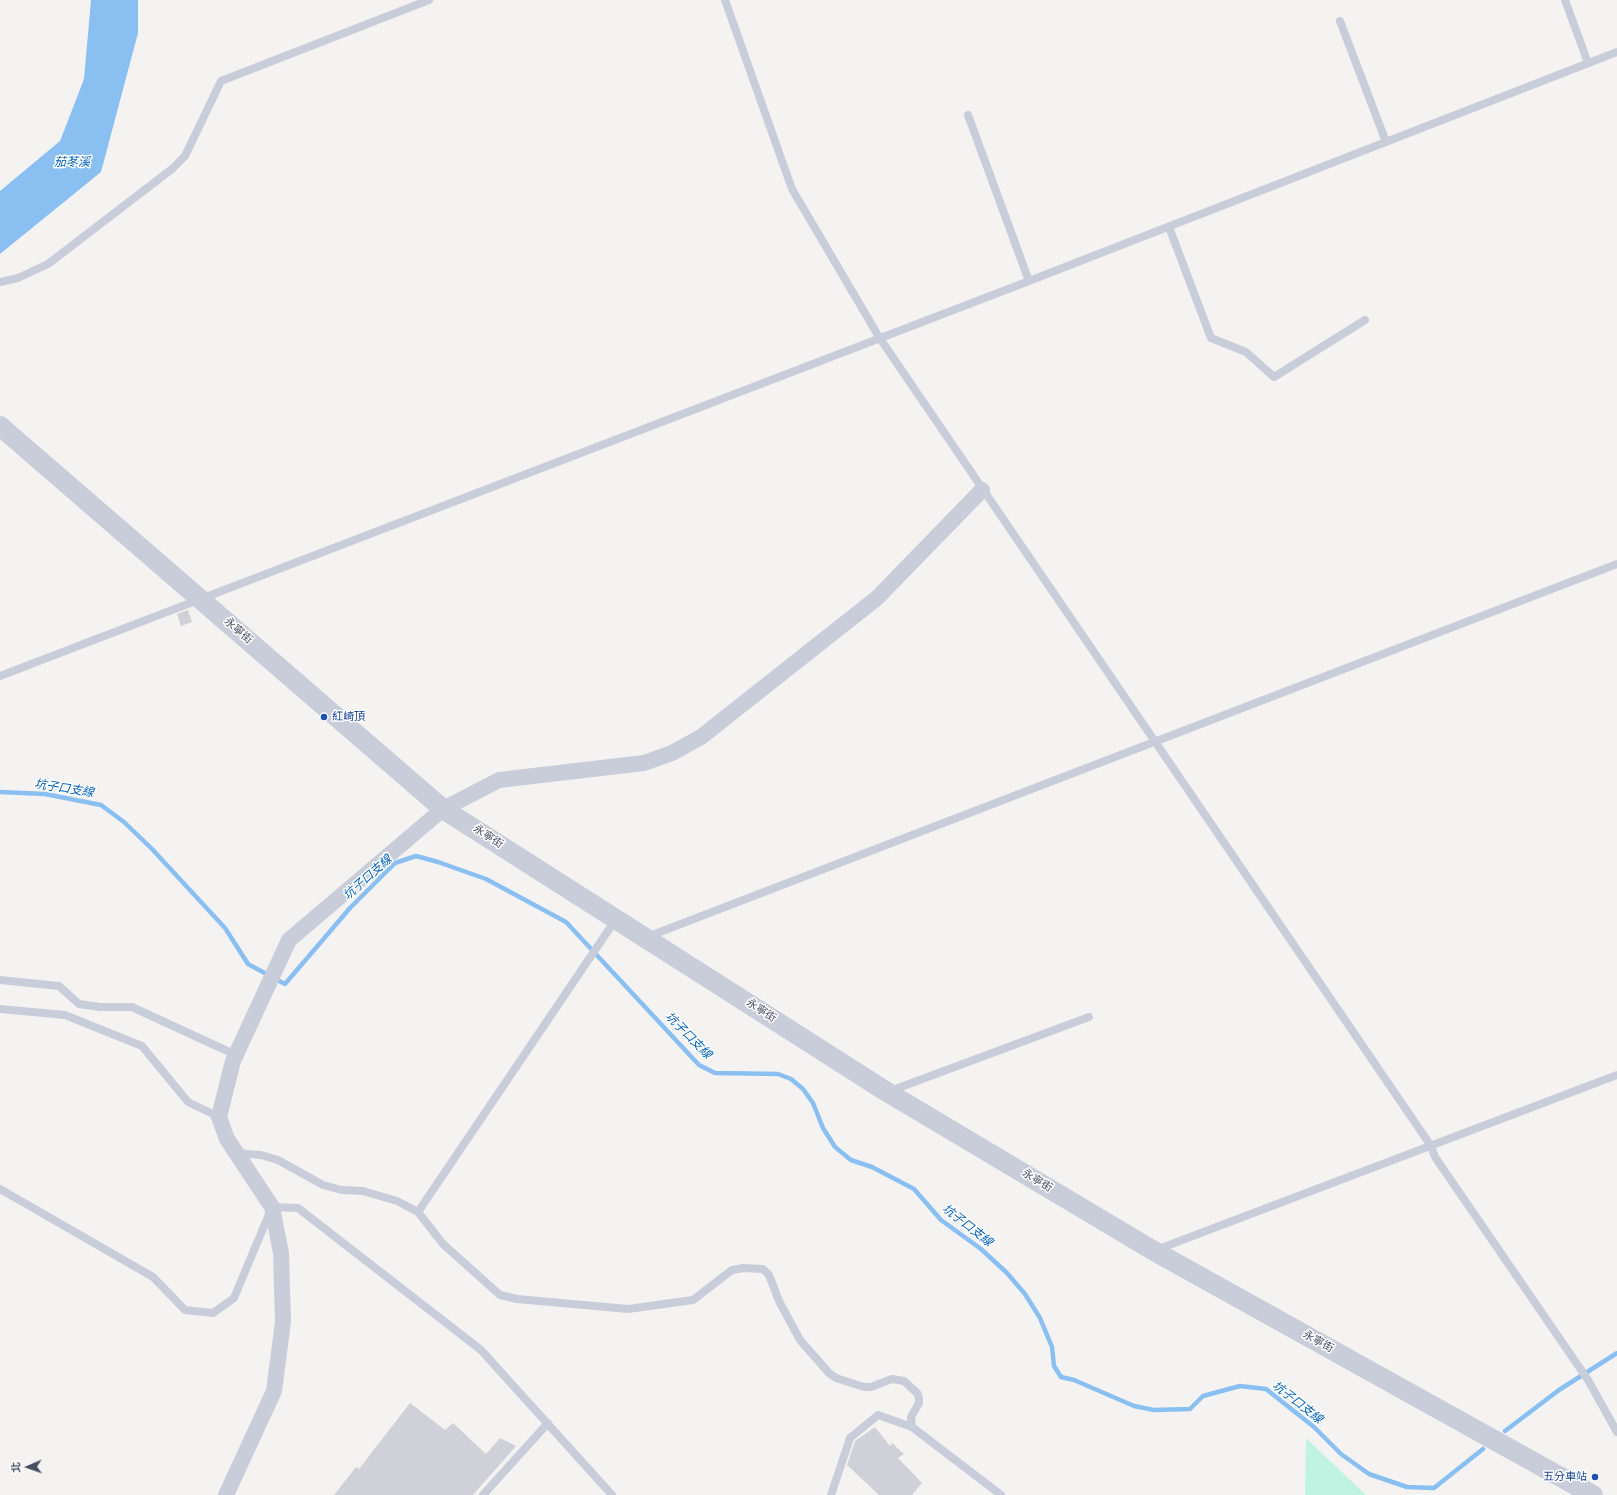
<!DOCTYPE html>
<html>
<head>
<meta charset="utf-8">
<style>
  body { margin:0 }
  #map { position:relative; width:1617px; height:1495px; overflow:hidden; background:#f5f3f2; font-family:Poppins,"Noto Sans TC",sans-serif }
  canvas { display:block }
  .north { position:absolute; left:8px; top:1447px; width:40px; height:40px; -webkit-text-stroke:3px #fff; paint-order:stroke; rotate:268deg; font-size:11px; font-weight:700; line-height:16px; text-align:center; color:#484e61 }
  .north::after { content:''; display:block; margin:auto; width:14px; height:18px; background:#484e61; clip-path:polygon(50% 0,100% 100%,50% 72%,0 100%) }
</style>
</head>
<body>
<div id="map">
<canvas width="1617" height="1495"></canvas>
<div class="north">北</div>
</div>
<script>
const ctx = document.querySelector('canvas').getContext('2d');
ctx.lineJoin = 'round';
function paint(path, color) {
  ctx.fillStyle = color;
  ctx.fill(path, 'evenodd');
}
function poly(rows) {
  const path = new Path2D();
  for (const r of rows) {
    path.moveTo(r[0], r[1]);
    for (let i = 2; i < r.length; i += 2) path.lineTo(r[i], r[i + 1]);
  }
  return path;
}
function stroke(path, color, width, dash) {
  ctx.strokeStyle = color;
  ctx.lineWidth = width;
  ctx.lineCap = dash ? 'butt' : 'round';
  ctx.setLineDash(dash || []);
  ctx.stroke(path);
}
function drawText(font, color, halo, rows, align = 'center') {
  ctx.font = font + ' Poppins,"Noto Sans TC",sans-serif';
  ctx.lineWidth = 3;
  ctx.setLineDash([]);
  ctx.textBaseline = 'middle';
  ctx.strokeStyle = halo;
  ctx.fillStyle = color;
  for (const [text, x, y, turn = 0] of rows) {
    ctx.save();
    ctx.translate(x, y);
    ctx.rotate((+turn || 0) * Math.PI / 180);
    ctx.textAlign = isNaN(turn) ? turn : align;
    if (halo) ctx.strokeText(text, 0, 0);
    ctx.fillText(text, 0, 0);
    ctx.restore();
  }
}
paint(poly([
  [1306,1438,1366,1495,1305,1495]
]), '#c0f3e2');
paint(poly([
  [91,0,138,0,138,33,101,172,0,254,0,191,60,141,84,79]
]), '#8abff2');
stroke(poly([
  [0,792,45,794,101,805,124,822,152,849,225,928,248,964,285,984,350,908,395,863,416,856,438,862,486,879,566,922,699,1065,715,1073,778,1074,791,1079,803,1089,813,1103,823,1128,835,1147,851,1160,872,1167,914,1189,941,1220,981,1249,1007,1273,1025,1294,1040,1318,1052,1347,1054,1366,1061,1377,1074,1380,1134,1406,1154,1410,1190,1409,1203,1396,1240,1386,1266,1389,1314,1427,1341,1454,1369,1474,1407,1487,1434,1488,1483,1449],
  [1505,1431,1559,1390,1617,1353]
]), '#8abff2', 4.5);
paint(poly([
  [188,610,192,622,181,626,177,614],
  [410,1403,445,1430,453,1423,486,1454,500,1438,516,1446,473,1495,334,1495,356,1467,359,1469],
  [875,1427,890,1446,892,1443,904,1454,898,1458,922,1483,912,1495,879,1495,847,1465,855,1441]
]), '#cfd0d8');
stroke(poly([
  [725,0,792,189,879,337,1431,1146,1435,1157,1588,1380,1617,1432],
  [1565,0,1588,63],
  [1340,21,1386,142],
  [968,115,1029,281],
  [1169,227,1211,338,1246,352,1274,377,1365,320],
  [0,282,18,278,48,264,172,169,185,156,221,81,429,0],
  [0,676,1029,281,1617,52],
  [647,937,1617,564],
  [0,980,59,986,79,1004,100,1007,132,1007,236,1055],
  [0,1009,65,1015,142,1046,188,1102,219,1117],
  [890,1091,1089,1017],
  [236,1153,261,1155,278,1160,323,1185,342,1190,363,1191,397,1201,418,1212,443,1244,500,1295,517,1299,628,1309,693,1300,732,1270,743,1268,763,1269,769,1275,779,1301,800,1340,829,1373,836,1378,864,1387,871,1387,892,1379,904,1381,918,1394,919,1399,919,1403,911,1417,912,1427,1001,1495],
  [0,1189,153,1277,185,1310,213,1313,234,1298,272,1207,298,1208,481,1350,612,1495],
  [418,1212,616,919],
  [1156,1250,1617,1075],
  [483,1495,548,1423],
  [831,1495,850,1438,878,1415,912,1427]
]), '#c9cdda', 8);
stroke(poly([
  [226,1495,274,1391,283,1322,281,1253,272,1207,227,1139,219,1117,233,1061,289,940,443,809,499,780,644,763,672,753,701,737,877,598,982,490]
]), '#c9cdda', 16);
stroke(poly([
  [0,426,443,809,887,1092,1154,1251,1593,1495]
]), '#c9cdda', 20);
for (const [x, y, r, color] of [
  [324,717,4,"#1a4fb4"],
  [1595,1477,4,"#1a4fb4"]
]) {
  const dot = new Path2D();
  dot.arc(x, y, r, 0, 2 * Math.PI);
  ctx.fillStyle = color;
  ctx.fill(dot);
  stroke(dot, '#fff', 1.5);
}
drawText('11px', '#484e61', '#fff', [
  ["永寧街",238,631,41],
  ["永寧街",488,837,33],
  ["永寧街",761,1011,33],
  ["永寧街",1037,1181,31],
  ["永寧街",1318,1342,29]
]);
drawText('11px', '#164399', '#fff', [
  ["紅崎頂",332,717],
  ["五分車站",1587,1477,"right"]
], 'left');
drawText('italic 12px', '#0360ba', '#fff', [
  ["茄苳溪",72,163],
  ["坑子口支線",64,789,9],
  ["坑子口支線",368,878,-42],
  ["坑子口支線",688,1036,45],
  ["坑子口支線",967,1226,38],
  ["坑子口支線",1297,1403,38]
]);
</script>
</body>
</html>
